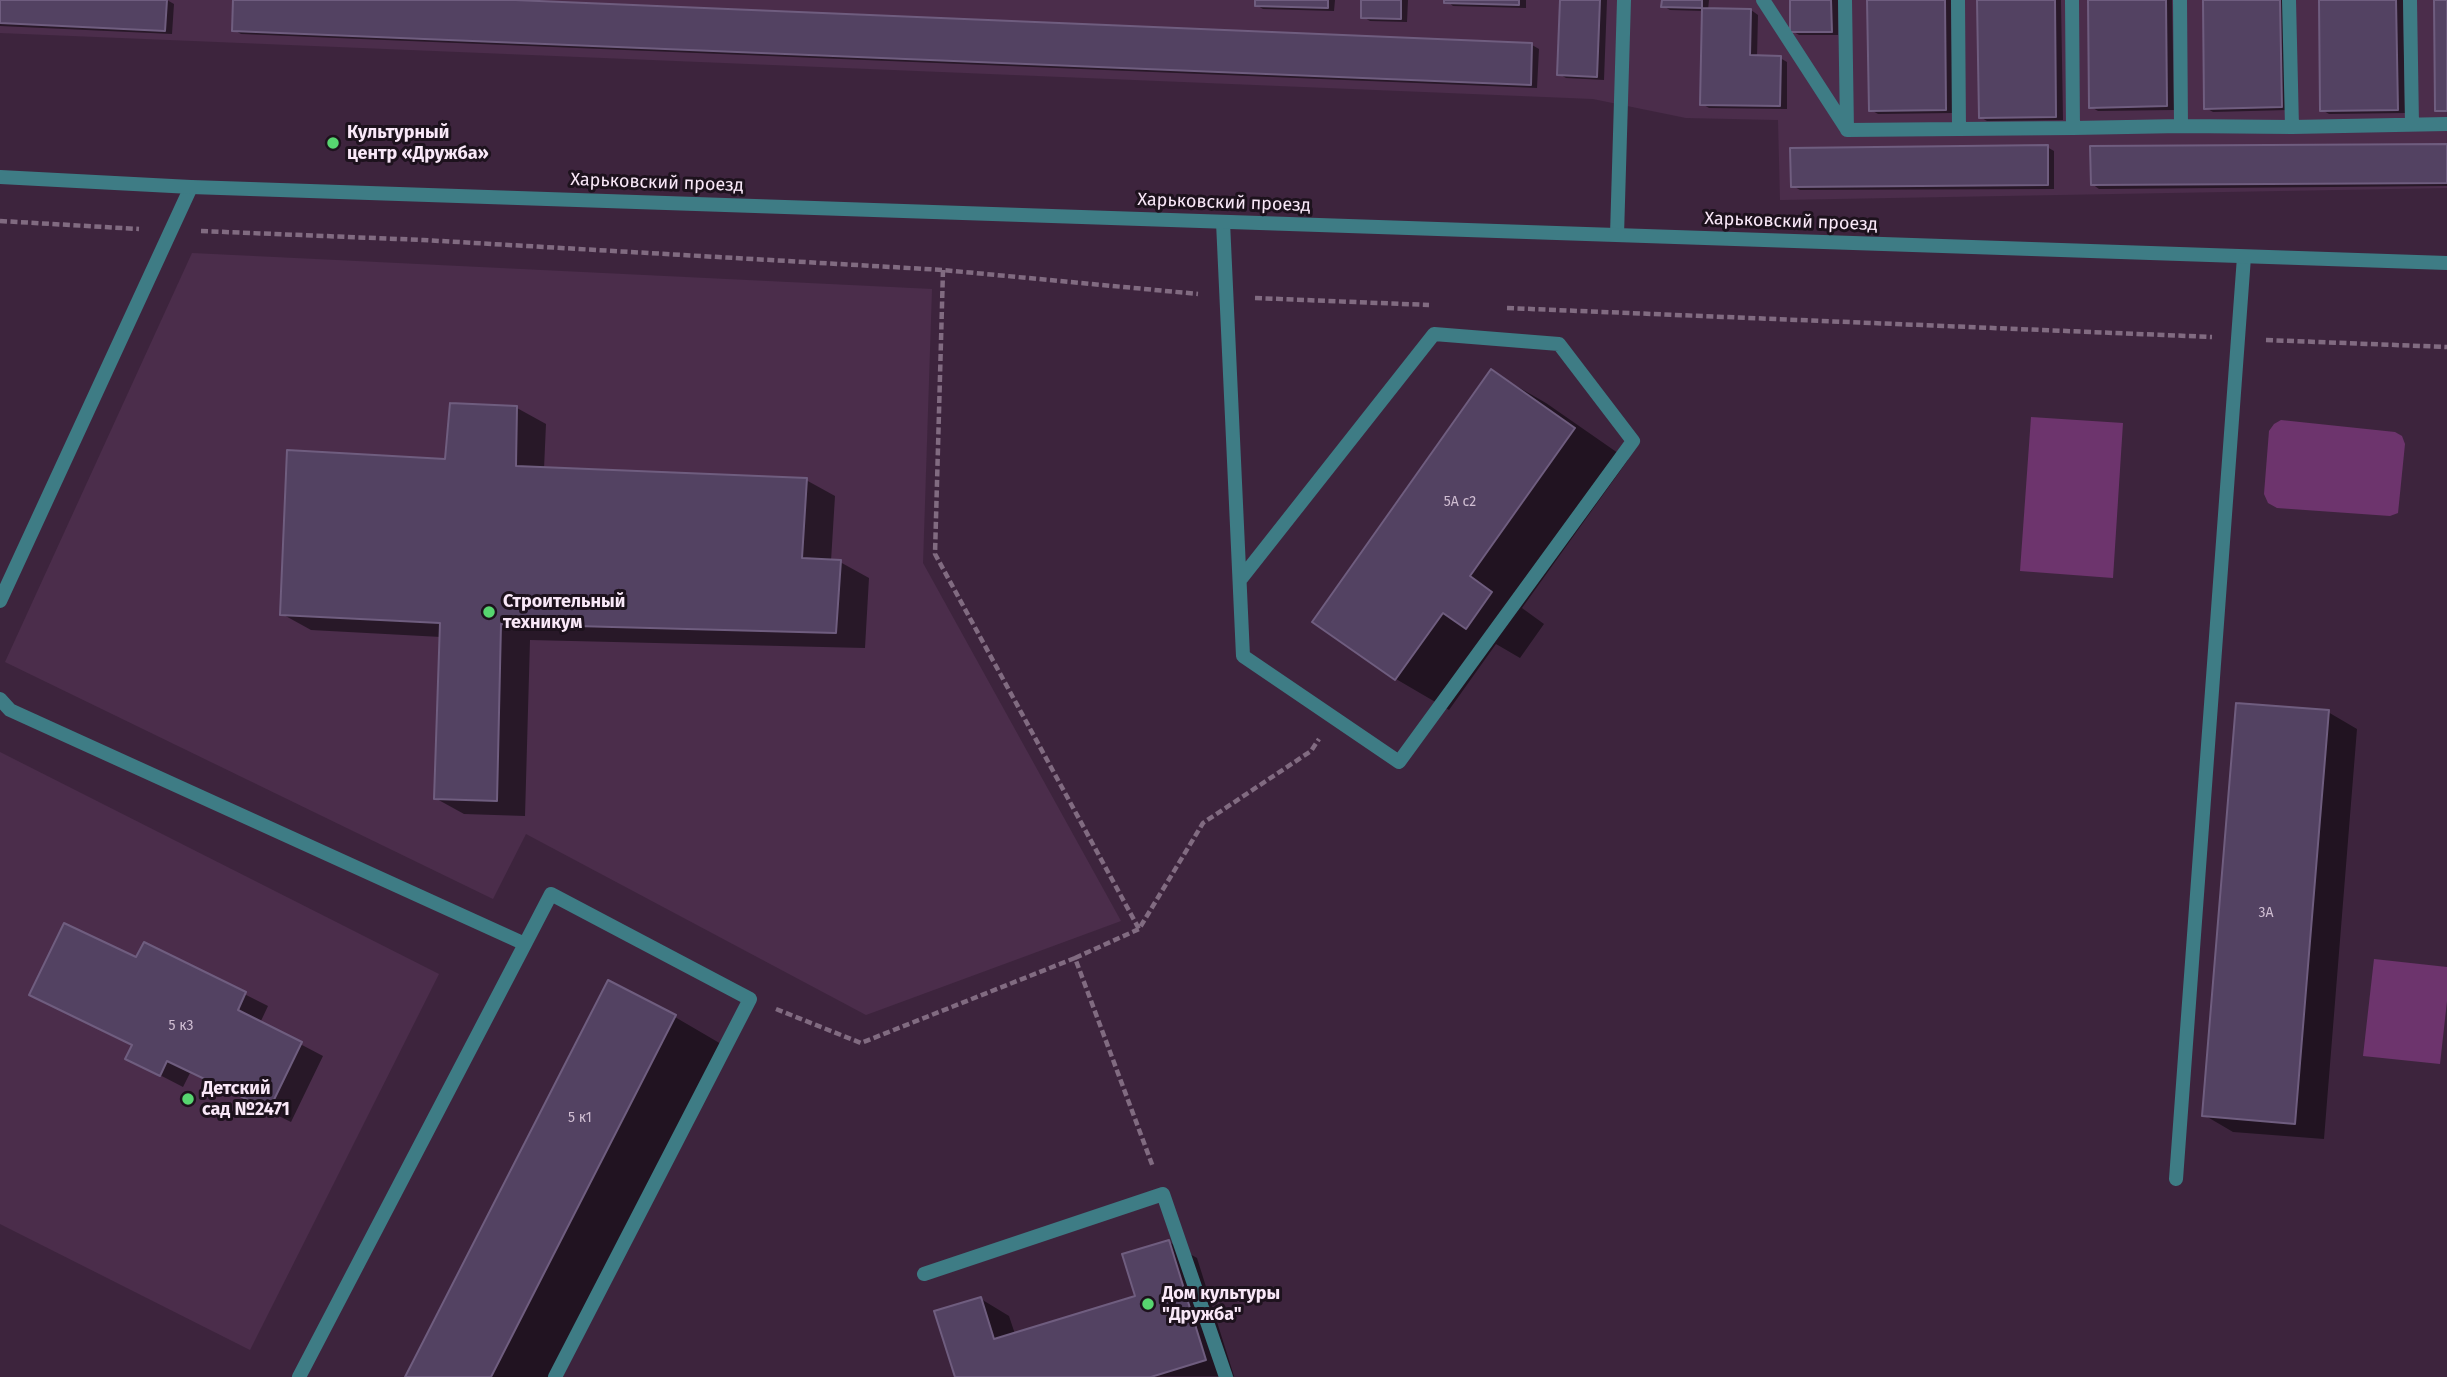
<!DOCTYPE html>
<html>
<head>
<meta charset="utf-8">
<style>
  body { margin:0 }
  canvas { display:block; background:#3d243d }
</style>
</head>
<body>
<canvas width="2447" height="1377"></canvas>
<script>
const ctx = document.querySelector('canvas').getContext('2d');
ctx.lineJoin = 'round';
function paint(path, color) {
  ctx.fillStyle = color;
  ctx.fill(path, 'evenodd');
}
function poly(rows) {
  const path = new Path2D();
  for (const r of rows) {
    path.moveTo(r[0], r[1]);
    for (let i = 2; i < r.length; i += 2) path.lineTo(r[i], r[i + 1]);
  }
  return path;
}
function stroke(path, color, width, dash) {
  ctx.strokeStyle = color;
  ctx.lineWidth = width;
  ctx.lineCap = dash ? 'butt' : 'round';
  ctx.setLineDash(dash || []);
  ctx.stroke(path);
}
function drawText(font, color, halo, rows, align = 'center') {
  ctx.font = font + ' "Fira Sans",sans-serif';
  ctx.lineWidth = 6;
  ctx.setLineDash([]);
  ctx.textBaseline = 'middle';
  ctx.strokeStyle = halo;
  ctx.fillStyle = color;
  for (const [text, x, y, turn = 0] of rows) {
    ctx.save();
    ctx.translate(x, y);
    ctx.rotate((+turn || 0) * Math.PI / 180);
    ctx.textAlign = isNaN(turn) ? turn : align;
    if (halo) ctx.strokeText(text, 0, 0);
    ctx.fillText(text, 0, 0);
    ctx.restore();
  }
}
paint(poly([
  [0,0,2447,0,2447,188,1780,200,1778,120,1686,118,1593,99,0,33],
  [192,253,932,289,923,563,1121,921,866,1015,526,834,493,899,5,662],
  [0,752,439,974,250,1350,0,1224]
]), '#4b2d4b');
paint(poly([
  [2031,417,2123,423,2113,578,2020,571],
  [2281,420,2395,432,2402,436,2405,444,2398,513,2390,516,2277,508,2268,503,2264,494,2269,431,2274,424],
  [2374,959,2447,967,2447,1001,2440,1064,2363,1056]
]), '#6d346d');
paint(poly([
  [0,0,167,0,174,4,172,34,0,26],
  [235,0,473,0,1532,45,1539,49,1537,88,241,34,234,30],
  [1256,0,1335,0,1334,11,1263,9,1256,5],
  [1363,0,1408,0,1407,22,1370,21,1363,17],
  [1446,0,1526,0,1526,8,1453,6],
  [1561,0,1607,0,1604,80,1566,78,1559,74],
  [1663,0,1709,0,1708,10,1751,10,1758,15,1757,57,1780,58,1787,62,1787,109,1709,108,1702,104,1704,11,1670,10,1663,6],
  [1791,0,1838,0,1838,35,1799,35,1792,31],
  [1869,0,1951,0,1953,113,1878,114,1871,110],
  [1979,0,2061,0,2063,120,1987,121,1980,117],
  [2090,0,2172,0,2174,110,2098,111,2091,107],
  [2204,0,2287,0,2288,110,2213,112,2206,108],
  [2320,0,2403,0,2405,113,2329,114,2322,110],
  [2447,146,2447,186,2099,189,2092,184],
  [2047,147,2054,151,2054,189,1800,190,1793,186],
  [1492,372,1546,403,1628,460,1522,608,1544,624,1520,658,1496,644,1449,710,1396,679],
  [517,408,546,424,544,469,806,480,835,496,831,561,840,562,869,578,865,648,530,640,525,816,464,814,435,798,441,637,311,630,282,614,447,461],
  [2328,712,2357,729,2324,1139,2233,1132,2204,1115],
  [145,944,268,1006,260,1023,323,1056,291,1122,190,1073,183,1087,127,1058,133,1046,53,1007,137,960],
  [675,1017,728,1048,561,1377,407,1377],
  [1169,1242,1197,1258,1234,1376,957,1377,981,1299,1009,1316,1015,1334,1137,1297]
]), '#0007');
const building = poly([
  [0,0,167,0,165,31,0,23,0,0],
  [233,0,515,0,1532,43,1531,85,232,31,233,0],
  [1255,0,1328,0,1328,8,1255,6,1255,0],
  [1361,0,1401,0,1401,19,1361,18,1361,0],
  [1444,0,1519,0,1519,5,1444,3,1444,0],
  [1560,0,1600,0,1597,77,1557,75,1560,0],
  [1662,0,1702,0,1702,8,1661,7,1662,0],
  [1790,0,1831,0,1832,32,1790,32,1790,0],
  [1867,0,1945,0,1946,110,1869,111,1867,0],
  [1977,0,2055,0,2056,117,1979,118,1977,0],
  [2088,0,2166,0,2167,106,2089,108,2088,0],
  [2203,0,2280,0,2282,107,2204,109,2203,0],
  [2319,0,2396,0,2398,110,2320,111,2319,0],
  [2434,0,2447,0,2447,111,2435,111,2434,0],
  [1702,8,1751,9,1750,55,1781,56,1780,106,1700,105,1702,8],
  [2447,144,2447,183,2091,185,2090,146,2447,144],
  [2048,145,2048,185,1791,187,1790,148,2048,145],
  [1491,369,1575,428,1470,576,1492,592,1466,629,1443,613,1395,680,1312,622,1491,369],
  [450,403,517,406,516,466,807,478,802,558,841,560,836,633,501,624,497,801,434,799,440,623,280,615,287,450,445,459,450,403],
  [2236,703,2329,710,2295,1124,2202,1116,2236,703],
  [64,923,136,957,144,942,246,992,238,1010,302,1042,269,1110,167,1061,160,1076,125,1059,132,1045,29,995,64,923],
  [608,980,676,1015,491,1377,405,1377,608,980],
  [1169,1240,1206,1360,1151,1377,955,1377,934,1311,981,1297,994,1339,1135,1296,1122,1254,1169,1240]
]);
paint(building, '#534262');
stroke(building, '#6f5d7f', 2);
stroke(poly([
  [0,221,139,229],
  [201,231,423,240,943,270,1198,294],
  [943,270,935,554,1139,929],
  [1255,298,1429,305],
  [1507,308,2212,337],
  [2266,340,2447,347],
  [1075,958,1139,929,1203,823,1311,751,1319,739],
  [776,1009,861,1043,1075,958,1153,1167]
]), '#816b81', 4.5, [7, 3.5]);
stroke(poly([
  [1763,0,1846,128],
  [1845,0,1847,130,1959,129,1958,0],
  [2072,0,2073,128,2181,126,2292,127,2289,0],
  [2180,0,2181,126],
  [2410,0,2412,124],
  [2292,127,2447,124],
  [1959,129,2073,128],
  [1223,222,1243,656,1399,762,1633,441,1559,344,1434,334,1240,580],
  [1617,235,1624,0],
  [0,601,191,187],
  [0,699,10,710,525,944,299,1377],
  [525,944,551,894,750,999,555,1377],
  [2176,1179,2244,257],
  [924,1274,1163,1194,1226,1377]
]), '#3e7c85', 14);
stroke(poly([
  [0,177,191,187,2447,263]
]), '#3e7c85', 14);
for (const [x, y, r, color] of [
  [333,143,7,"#57d570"],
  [489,612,7,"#57d570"],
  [188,1099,7,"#57d570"],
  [1148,1304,7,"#57d570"]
]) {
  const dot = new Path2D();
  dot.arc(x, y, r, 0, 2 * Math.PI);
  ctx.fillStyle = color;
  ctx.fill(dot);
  stroke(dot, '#1d121d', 2.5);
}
drawText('14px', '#d0bed2', null, [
  ["5А с2",1460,502],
  ["3А",2266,913],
  ["5 к3",181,1026],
  ["5 к1",580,1118]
]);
drawText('bold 18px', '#f9e8f8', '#1d121d', [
  ["Культурный",347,133],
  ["центр «Дружба»",347,154],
  ["Строительный",503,602],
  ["техникум",503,623],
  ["Детский",202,1089],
  ["сад №2471",202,1110],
  ["Дом культуры",1162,1294],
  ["\"Дружба\"",1162,1315]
], 'left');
drawText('18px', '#f9e8f8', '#1d121d', [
  ["Харьковский проезд",657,183,2],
  ["Харьковский проезд",1224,203,2],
  ["Харьковский проезд",1791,222,2]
]);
</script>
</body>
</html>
